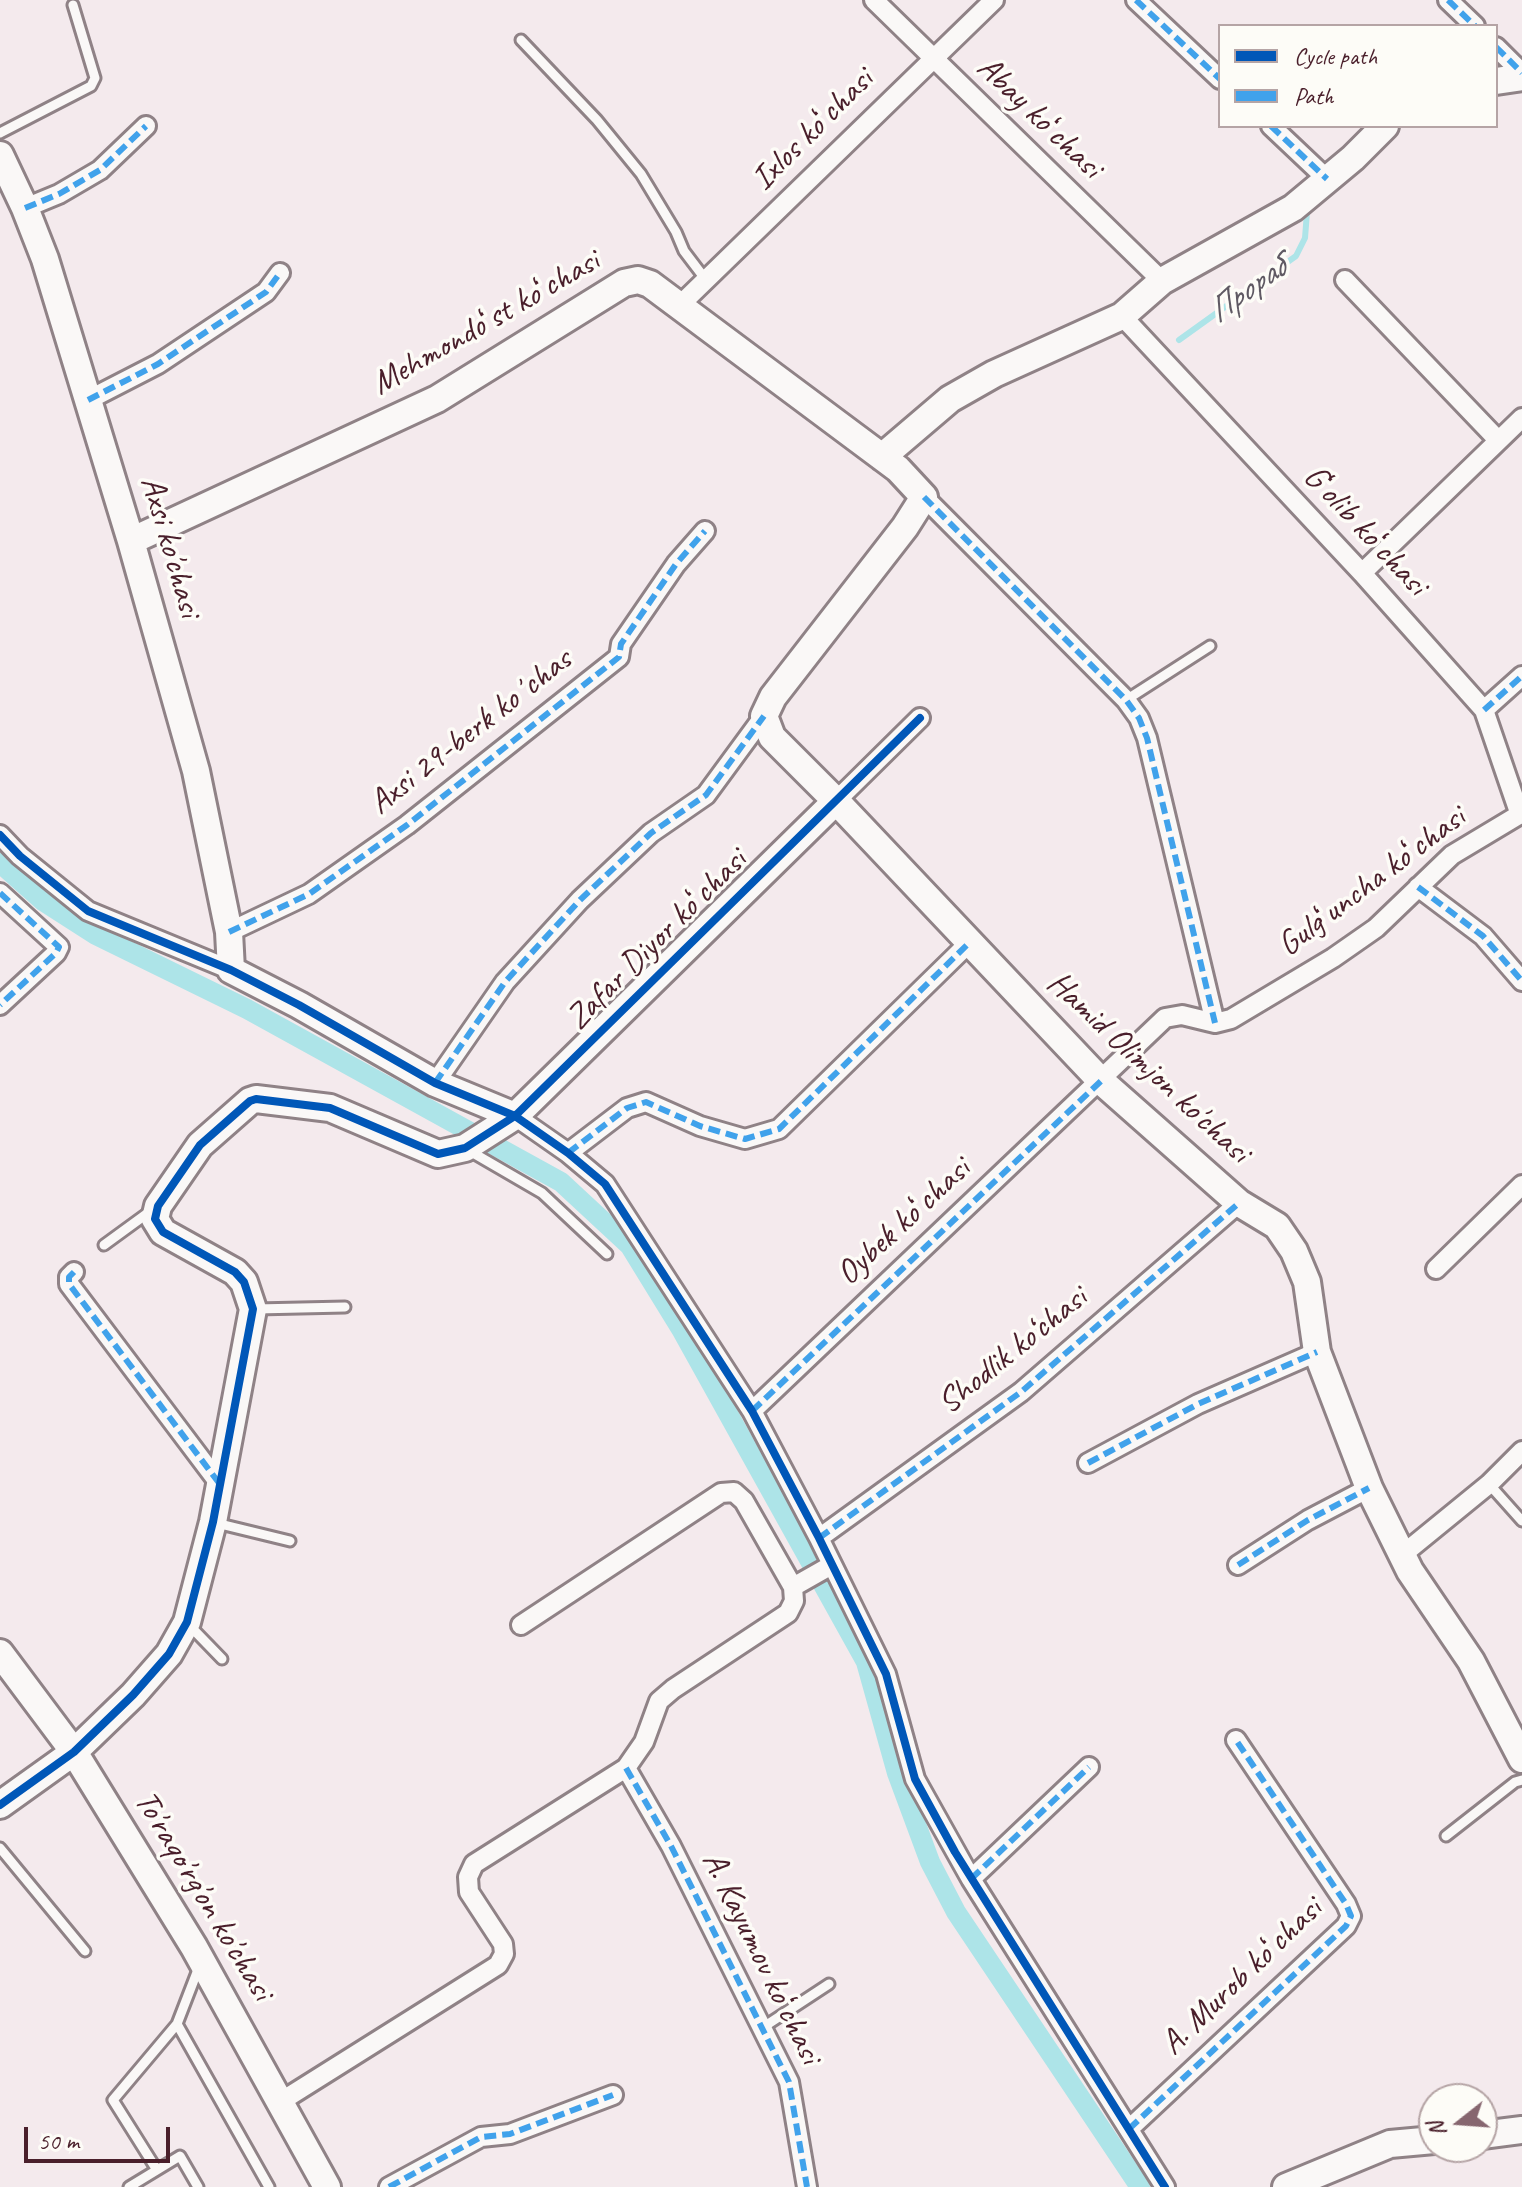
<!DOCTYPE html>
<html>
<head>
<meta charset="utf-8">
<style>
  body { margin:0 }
  #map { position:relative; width:1522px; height:2187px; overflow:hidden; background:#f4eaed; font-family:Caveat,sans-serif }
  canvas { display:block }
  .legend { position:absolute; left:1218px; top:24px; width:280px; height:104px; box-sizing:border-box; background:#fdfcf7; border:2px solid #b5a4a5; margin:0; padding:10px 14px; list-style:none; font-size:24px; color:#4a1f2b }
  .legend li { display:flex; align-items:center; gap:16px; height:40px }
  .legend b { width:40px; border:2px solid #b5a4a5 }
  .north { position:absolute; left:1418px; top:2083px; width:80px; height:80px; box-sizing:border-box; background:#fdfcf7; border:2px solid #b5a4a5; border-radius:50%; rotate:253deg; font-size:22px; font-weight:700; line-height:32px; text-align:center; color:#4a1f2b }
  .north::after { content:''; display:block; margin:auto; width:28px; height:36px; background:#86666f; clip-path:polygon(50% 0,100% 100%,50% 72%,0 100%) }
  .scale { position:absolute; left:24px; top:2127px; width:146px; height:36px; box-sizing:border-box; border:4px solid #4a1f2b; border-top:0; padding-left:10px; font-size:24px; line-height:28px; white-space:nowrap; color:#4a1f2b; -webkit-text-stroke:6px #fdfcf7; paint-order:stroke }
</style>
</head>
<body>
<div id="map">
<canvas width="1522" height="2187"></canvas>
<ul class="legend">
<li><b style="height:10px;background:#0057b8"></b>Cycle path</li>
<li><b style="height:10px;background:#40a2eb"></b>Path</li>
</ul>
<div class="north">N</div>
<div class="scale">50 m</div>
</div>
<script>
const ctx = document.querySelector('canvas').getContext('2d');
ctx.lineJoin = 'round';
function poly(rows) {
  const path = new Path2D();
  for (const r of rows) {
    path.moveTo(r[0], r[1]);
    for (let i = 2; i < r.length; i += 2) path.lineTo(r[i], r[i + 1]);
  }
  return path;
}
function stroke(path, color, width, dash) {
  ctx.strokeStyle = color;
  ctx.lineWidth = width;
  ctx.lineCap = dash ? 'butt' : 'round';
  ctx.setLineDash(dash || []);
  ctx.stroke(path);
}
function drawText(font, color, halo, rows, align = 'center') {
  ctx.font = font + ' Caveat,sans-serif';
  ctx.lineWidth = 7;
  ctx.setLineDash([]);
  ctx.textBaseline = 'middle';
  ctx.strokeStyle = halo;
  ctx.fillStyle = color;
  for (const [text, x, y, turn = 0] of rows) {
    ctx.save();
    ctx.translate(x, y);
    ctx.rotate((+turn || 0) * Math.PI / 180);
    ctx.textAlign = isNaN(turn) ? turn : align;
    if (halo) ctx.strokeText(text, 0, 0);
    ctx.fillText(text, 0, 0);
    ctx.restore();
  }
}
stroke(poly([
  [1179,340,1296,256,1305,238,1307,212,1310,208]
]), '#ade4e8', 6);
stroke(poly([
  [0,863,43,901,96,935,247,1009,561,1182,630,1246,681,1329,866,1662,897,1773,930,1862,956,1912,1140,2187]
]), '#ade4e8', 20);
const lane = poly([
  [521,40,597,120,641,174,676,232,684,251,706,280],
  [0,133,91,86,95,78,73,5],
  [1126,700,1210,646],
  [468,1150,542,1193,607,1254],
  [104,1245,152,1210],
  [256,1309,345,1307],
  [1489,1484,1522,1521],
  [216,1523,290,1541],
  [189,1625,222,1659],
  [1446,1836,1515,1782,1522,1780],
  [0,1848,85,1951],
  [177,2024,199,1967],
  [762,2028,829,1984],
  [157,2170,113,2100,177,2024,269,2187],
  [129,2187,180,2156,198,2187]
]);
const street = poly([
  [874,0,1162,281],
  [1136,0,1220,79],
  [1448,0,1475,26],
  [1496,47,1522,73],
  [1271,126,1327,179],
  [25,208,59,194,100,170,146,126],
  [1345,280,1498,440],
  [678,307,994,0],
  [1122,316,1362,573,1484,710,1520,815],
  [88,400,158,364,266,292,280,273],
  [924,497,1126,700,1139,718,1147,738,1215,1023],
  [1362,573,1522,418],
  [1484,710,1522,676],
  [836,801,920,718],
  [0,835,20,856,88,911,231,970],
  [1418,887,1483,936,1522,981],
  [0,893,59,947,56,953,0,1005],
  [229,932,309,894,407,825,619,657,621,644,676,564,705,531],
  [435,1083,505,982,580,900,651,833,706,795,764,716],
  [515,1116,568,1153,605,1184,752,1411,819,1538,886,1674,915,1779,971,1879,1165,2187],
  [568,1153,627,1108,646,1102,700,1126,745,1139,779,1129,970,942],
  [1436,1269,1522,1185],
  [74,1272,69,1277,69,1284,219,1483],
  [752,1411,1165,1018,1182,1015,1215,1023,1231,1019,1333,958,1376,928,1452,855,1522,813],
  [1088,1463,1198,1404,1317,1352],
  [819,1538,1021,1392,1239,1203],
  [1402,1555,1489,1484,1522,1451],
  [1238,1565,1308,1520,1369,1488],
  [793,1587,830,1566],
  [626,1768,671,1846,789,2082,807,2187],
  [971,1879,1089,1767],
  [280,2102,498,1965,504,1954,503,1944,469,1892,468,1877,474,1864,626,1768,644,1742,659,1701,673,1689,788,1613,794,1601,793,1587,744,1501,734,1492,721,1493,521,1625],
  [1129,2129,1346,1926,1351,1916,1346,1904,1236,1740],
  [389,2187,481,2137,510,2134,613,2095]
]);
const secondary = poly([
  [1496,81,1522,77],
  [0,155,25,208,45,259,131,541,196,771,229,932,231,970,299,1005,435,1083,515,1116],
  [882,457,950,399,994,374,1122,316,1162,281,1293,208,1353,158,1385,126],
  [131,541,437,399,624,283,638,280,650,284,898,469,924,497,905,527,773,697,764,716,772,737,836,801,1101,1081,1239,1203,1277,1226,1294,1251,1307,1282,1317,1352,1369,1488,1410,1571,1471,1661,1522,1759],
  [0,1653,74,1752,194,1947,327,2187],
  [0,1805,74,1752,133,1695,169,1654,187,1622,213,1522,253,1309,244,1282,235,1272,163,1232,155,1219,158,1206,200,1145,250,1101,256,1099,330,1108,438,1154,465,1148,515,1116,836,801],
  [1482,2135,1522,2130],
  [1286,2187,1390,2144,1434,2140]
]);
stroke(lane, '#8f8286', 15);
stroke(street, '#8f8286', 24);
stroke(secondary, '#8f8286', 32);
stroke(lane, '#faf8f7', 9);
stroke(street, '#faf8f7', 18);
stroke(secondary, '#faf8f7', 26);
stroke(poly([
  [1136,0,1220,79],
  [1448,0,1475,26],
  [1496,47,1522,73],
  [1271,126,1327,179],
  [25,208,59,194,100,170,146,126],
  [88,400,158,364,266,292,280,273],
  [924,497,1126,700,1139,718,1147,738,1215,1023],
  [1484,710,1522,676],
  [1418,887,1483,936,1522,981],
  [0,893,59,947,56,953,0,1005],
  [229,932,309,894,407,825,619,657,621,644,676,564,705,531],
  [435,1083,505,982,580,900,651,833,706,795,764,716],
  [568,1153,627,1108,646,1102,700,1126,745,1139,779,1129,970,942],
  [74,1272,69,1277,69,1284,219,1483],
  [752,1411,1101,1081],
  [1088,1463,1198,1404,1317,1352],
  [819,1538,1021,1392,1239,1203],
  [1238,1565,1308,1520,1369,1488],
  [626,1768,671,1846,789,2082,807,2187],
  [971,1879,1089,1767],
  [1129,2129,1346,1926,1351,1916,1346,1904,1236,1740],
  [389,2187,481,2137,510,2134,613,2095]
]), '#40a2eb', 6, [12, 6]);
stroke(poly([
  [0,835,20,856,88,911,231,970,299,1005,435,1083,515,1116,568,1153,605,1184,752,1411,819,1538,886,1674,915,1779,955,1852,1165,2187],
  [0,1805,74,1752,133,1695,169,1654,187,1622,213,1522,253,1309,244,1282,235,1272,163,1232,155,1219,158,1206,200,1145,250,1101,256,1099,330,1108,438,1154,465,1148,515,1116,920,718]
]), '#0057b8', 8);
drawText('34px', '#4a1f2b', '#fdfcf7', [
  ["Abay koʻchasi",1039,118,44],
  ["Ixlos koʻchasi",813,130,-45],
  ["Mehmondoʻst koʻchasi",486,323,-30],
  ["Gʻolib koʻchasi",1365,531,47],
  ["Axsi ko'chasi",170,547,74],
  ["Аxsi 29-berk koʼchas",471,732,-38],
  ["Gulgʻuncha koʻchasi",1372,882,-37],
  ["Zafar Diyor koʻchasi",657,940,-45],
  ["Hamid Olimjon ko'chasi",1148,1068,43],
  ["Oybek koʻchasi",904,1222,-43],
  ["Shodlik ko‘chasi",1013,1351,-39],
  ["To'raqo'rg'on ko'chasi",203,1896,59],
  ["A. Kayumov koʻchasi",761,1958,64],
  ["A. Murob koʻchasi",1242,1977,-44]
]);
drawText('italic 36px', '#5f5963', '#fdfcf7', [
  ["Прораб",1247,291,-36]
]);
</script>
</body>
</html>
